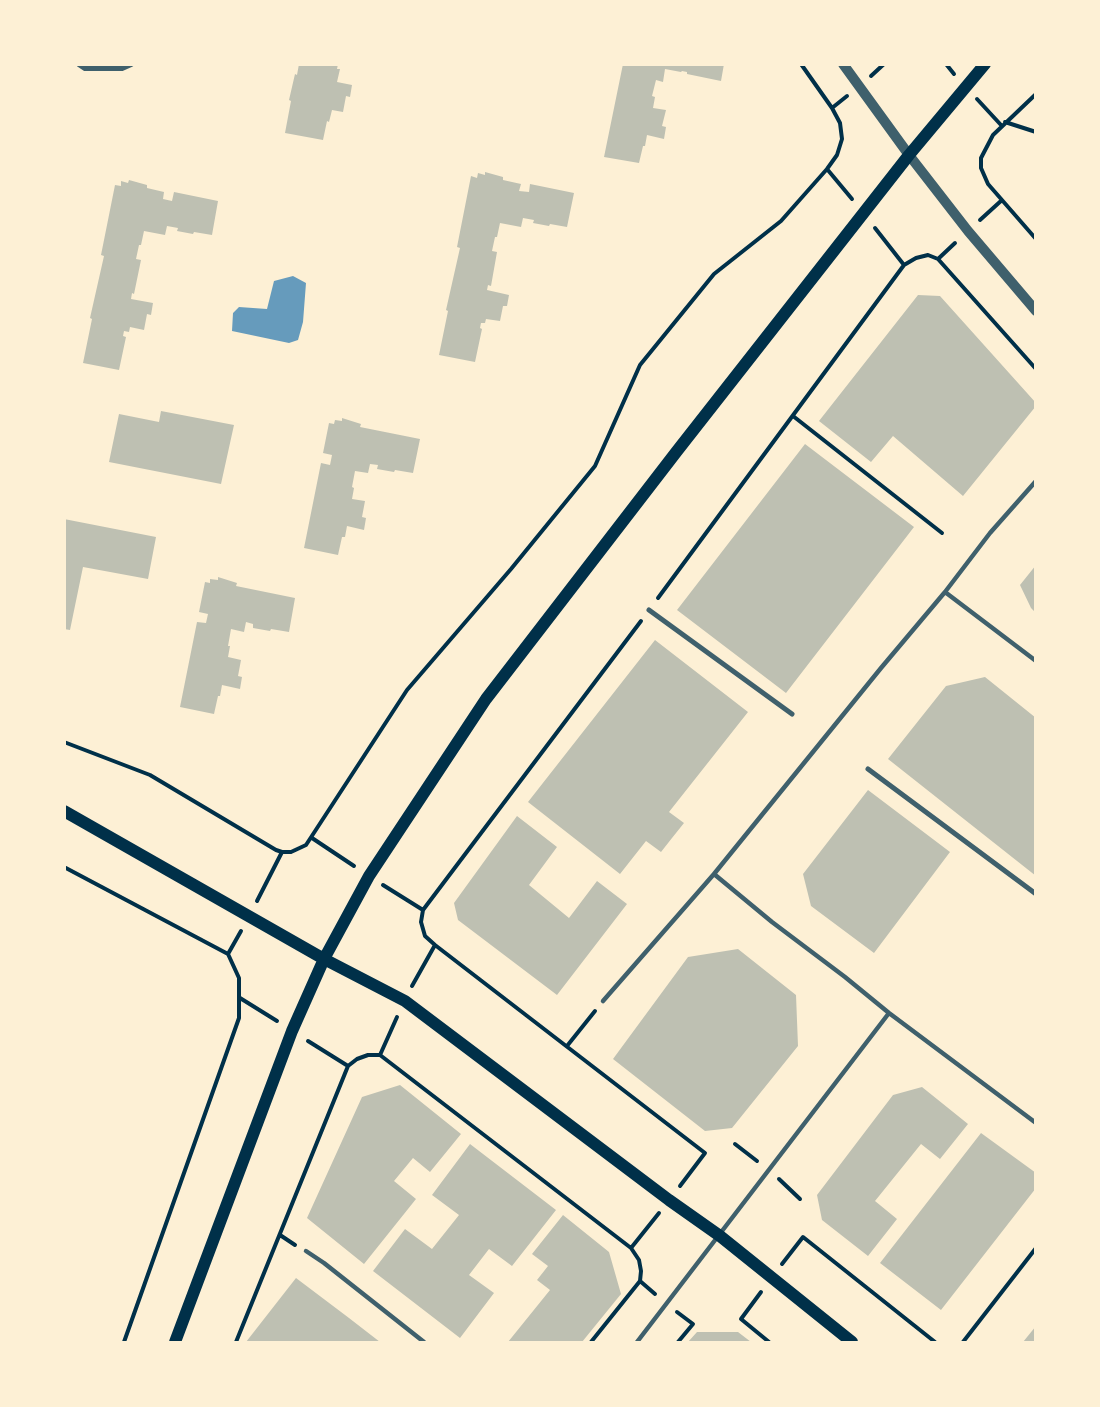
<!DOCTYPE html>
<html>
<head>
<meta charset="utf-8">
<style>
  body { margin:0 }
  #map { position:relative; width:1100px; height:1407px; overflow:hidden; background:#fdf0d5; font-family:Commissioner,sans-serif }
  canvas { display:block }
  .frame { position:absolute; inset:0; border:66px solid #fdf0d5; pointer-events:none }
</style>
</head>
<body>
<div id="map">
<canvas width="1100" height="1407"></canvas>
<div class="frame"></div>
</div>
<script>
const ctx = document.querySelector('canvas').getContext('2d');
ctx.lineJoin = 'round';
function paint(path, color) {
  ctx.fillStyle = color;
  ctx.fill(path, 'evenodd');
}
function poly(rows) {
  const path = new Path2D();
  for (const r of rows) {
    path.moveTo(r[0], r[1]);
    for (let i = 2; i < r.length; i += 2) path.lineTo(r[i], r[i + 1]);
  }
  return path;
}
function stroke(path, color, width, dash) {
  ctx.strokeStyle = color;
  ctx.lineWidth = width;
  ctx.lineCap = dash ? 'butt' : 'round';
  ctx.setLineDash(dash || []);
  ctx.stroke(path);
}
paint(poly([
  [293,276,306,283,303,322,298,340,289,343,232,331,233,313,239,307,267,309,274,281]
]), '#669bbc');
paint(poly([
  [299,64,338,64,337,69,340,69,337,82,352,85,350,97,346,96,343,112,332,110,329,122,327,121,323,140,285,133,291,101,289,100,295,74,297,75],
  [623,64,724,64,721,81,687,74,687,72,682,71,681,72,665,69,663,82,656,80,652,96,655,97,653,108,666,110,662,126,666,127,664,139,647,135,645,146,643,146,639,163,604,157],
  [485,172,503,177,503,180,521,184,519,191,529,192,530,184,574,193,567,227,550,224,549,226,533,223,534,220,523,218,521,227,500,223,497,237,495,237,492,251,497,252,491,286,488,285,487,290,509,295,507,306,503,306,500,321,486,319,485,323,481,323,480,328,482,329,475,362,439,355,448,311,446,310,460,248,457,247,471,176,477,178,478,173,485,175],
  [129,180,147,185,147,188,164,192,163,199,172,201,174,192,218,201,212,235,194,232,193,234,177,231,178,228,167,226,165,235,144,231,141,245,139,245,136,259,141,260,134,294,132,293,131,299,153,303,151,315,147,314,144,330,130,327,129,332,124,331,123,336,126,337,119,370,83,363,92,319,90,318,104,256,101,255,115,185,121,186,121,181,128,183],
  [918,295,940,296,1036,403,1036,406,963,496,893,436,871,462,819,421],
  [161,411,234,425,221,484,109,462,119,414,159,422],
  [342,418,361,424,360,427,420,439,413,473,395,470,394,472,377,469,378,465,370,464,368,473,355,471,352,487,354,488,352,499,365,501,362,517,366,518,364,530,347,526,345,537,342,537,338,555,304,548,321,463,330,465,332,455,323,453,329,423,334,424,335,420,342,421],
  [805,444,914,527,786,693,677,610],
  [64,519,156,537,148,579,83,567,70,630,64,629],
  [1036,565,1036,613,1031,608,1020,585],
  [218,577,237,583,236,586,295,598,289,632,271,629,270,631,253,628,253,624,246,622,244,632,231,629,228,646,230,646,228,657,241,660,238,676,242,677,240,689,222,685,220,696,218,696,214,714,180,707,197,622,206,623,208,614,199,612,205,582,210,583,210,579,218,580],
  [655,640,748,712,669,812,684,823,672,838,661,852,646,841,620,874,528,802],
  [985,677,1036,718,1036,876,888,759,946,686],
  [868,790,950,852,874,953,811,906,803,874],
  [517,816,557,847,529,885,569,918,597,881,627,904,557,995,458,920,454,903],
  [738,949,796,995,798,1046,732,1128,705,1131,613,1059,688,957],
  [400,1085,461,1134,430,1172,413,1158,394,1181,416,1199,364,1264,307,1218,362,1097],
  [922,1087,968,1124,940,1159,921,1144,875,1201,897,1219,868,1256,822,1220,817,1195,893,1095],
  [981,1133,1036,1173,1036,1188,941,1310,880,1263],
  [470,1144,556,1210,512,1266,489,1249,469,1275,494,1293,460,1338,373,1271,405,1229,432,1249,459,1215,432,1195],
  [563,1215,609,1252,621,1294,582,1342,508,1342,550,1290,537,1280,548,1266,532,1254],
  [296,1278,349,1318,380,1342,246,1342],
  [1036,1326,1036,1342,1023,1342],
  [697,1332,738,1332,751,1342,688,1342]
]), '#bec0b2');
stroke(poly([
  [946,64,954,74],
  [871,76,884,64],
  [1036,94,993,135,981,158,981,168,988,184,1036,239],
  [977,99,1001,125],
  [832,108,847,96],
  [1005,122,1036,132],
  [827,169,852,199],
  [980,220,1002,200],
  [875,228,904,265],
  [938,259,955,243],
  [793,416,942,533],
  [658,598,904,265,916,258,928,255,938,259,1036,369],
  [641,621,423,910,421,922,425,936,435,945,705,1153,680,1186],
  [64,742,150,775,276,850,282,852,291,852,306,845,407,690,511,569,595,466,640,365,714,274,781,221,827,169,837,155,842,139,840,123,832,108,801,64],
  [312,838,354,866],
  [64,867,228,954,239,978,239,1018,124,1342],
  [383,885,423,910],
  [257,901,282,852],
  [228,954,241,931],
  [412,986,435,945],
  [240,998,277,1021],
  [308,1041,348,1066],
  [567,1046,595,1011],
  [380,1055,397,1017],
  [735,1144,757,1161],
  [779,1179,800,1199],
  [280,1235,295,1245],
  [631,1248,659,1213],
  [782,1264,803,1237,935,1342],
  [640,1281,655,1294],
  [761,1292,741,1319,769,1342],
  [677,1312,693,1324,678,1342],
  [236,1342,348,1066,357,1059,368,1055,380,1055,631,1248,639,1260,641,1271,640,1281,591,1342],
  [963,1342,1036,1248]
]), '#003049', 4);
stroke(poly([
  [1036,481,990,533,945,592,881,668,714,874,772,922,845,977,889,1013,1036,1123],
  [945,592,1036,661],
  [603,1001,714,874],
  [306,1251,324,1263,424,1342],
  [637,1342,889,1013]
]), '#3f606c', 4.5);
stroke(poly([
  [649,610,792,714],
  [868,769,1036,894]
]), '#3f606c', 5);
stroke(poly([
  [79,64,85,68,122,68,131,64]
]), '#3f606c', 6);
stroke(poly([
  [843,64,909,155,968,231,1036,311]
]), '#3f606c', 10);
stroke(poly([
  [64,811,324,959,405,1001,669,1200,720,1236,852,1342],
  [175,1342,292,1031,324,959,369,876,486,699,677,451,909,155,985,64]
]), '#003049', 12);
</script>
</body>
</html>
